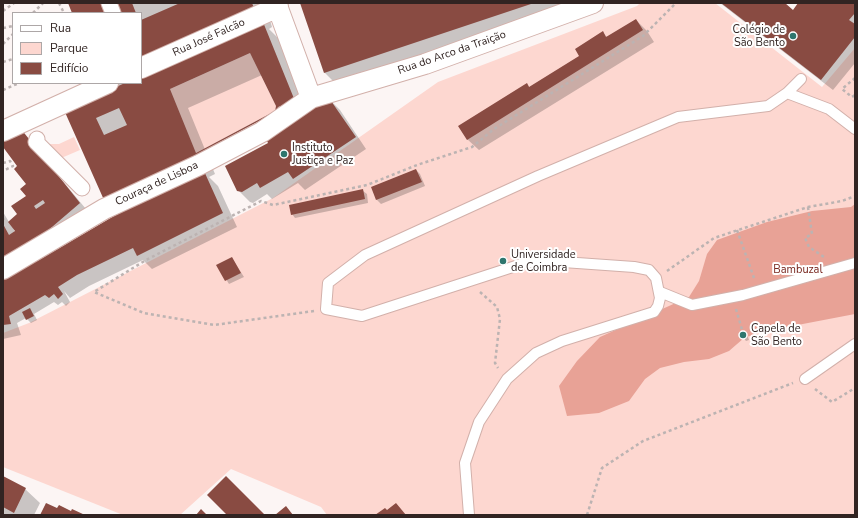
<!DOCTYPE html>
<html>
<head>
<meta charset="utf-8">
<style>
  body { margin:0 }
  #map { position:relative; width:858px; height:518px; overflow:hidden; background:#fcf5f4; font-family:"Nunito Sans",sans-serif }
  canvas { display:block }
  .frame { position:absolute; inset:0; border:4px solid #312422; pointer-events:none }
  .legend { position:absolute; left:12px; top:12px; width:130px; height:72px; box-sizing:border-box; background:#fff; border:1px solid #ada7a7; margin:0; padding:5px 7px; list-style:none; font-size:12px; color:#312422 }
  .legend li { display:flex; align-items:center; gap:8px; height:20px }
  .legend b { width:20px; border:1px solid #ada7a7 }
</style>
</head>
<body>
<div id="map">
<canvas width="858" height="518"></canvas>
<div class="frame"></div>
<ul class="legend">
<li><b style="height:5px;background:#fff"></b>Rua</li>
<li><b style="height:11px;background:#fdd7d0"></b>Parque</li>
<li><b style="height:11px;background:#894b42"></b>Edifício</li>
</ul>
</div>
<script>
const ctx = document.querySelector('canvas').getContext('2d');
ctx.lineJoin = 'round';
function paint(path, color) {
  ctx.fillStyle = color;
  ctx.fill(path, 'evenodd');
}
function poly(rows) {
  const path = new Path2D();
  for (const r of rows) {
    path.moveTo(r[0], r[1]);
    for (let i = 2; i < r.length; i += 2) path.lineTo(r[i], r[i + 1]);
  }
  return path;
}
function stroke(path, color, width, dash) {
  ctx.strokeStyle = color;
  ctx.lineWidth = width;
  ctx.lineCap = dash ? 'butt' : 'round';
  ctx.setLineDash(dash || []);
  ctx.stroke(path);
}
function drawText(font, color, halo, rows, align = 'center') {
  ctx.font = font + ' "Nunito Sans",sans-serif';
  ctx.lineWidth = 4;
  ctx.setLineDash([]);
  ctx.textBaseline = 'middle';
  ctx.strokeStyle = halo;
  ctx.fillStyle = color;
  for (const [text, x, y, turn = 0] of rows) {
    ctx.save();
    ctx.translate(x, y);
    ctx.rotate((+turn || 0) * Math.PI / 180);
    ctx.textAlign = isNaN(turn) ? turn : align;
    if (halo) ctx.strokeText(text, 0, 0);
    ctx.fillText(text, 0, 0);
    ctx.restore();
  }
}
paint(poly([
  [640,3,715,3,822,87,855,48,855,515,327,515,321,507,231,469,180,515,123,515,3,467,3,333,29,323,273,198,438,82,637,6],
  [250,53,276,106,275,111,196,153,170,89],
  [74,137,80,150,59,159,43,144,59,144]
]), '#fdd7d0');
paint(poly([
  [855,204,855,314,761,332,744,338,729,351,709,359,684,362,660,368,645,379,629,401,599,413,567,416,559,386,577,361,600,337,689,297,699,281,707,254,717,240,767,222,812,211,851,207]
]), '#e8a296');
paint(poly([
  [116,3,265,3,272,27,269,29,282,42,310,112,329,99,340,110,366,149,305,190,298,183,272,199,267,194,253,203,250,202,238,190,270,143,277,106,262,75,188,108,215,174,209,177,218,186,237,227,152,269,143,260,89,286,70,298,64,291,70,302,66,306,62,302,58,305,54,302,34,314,37,320,31,323,26,318,17,323,21,335,3,339,3,212,9,222,18,215,29,201,27,185,18,166,3,145,20,130,91,215,55,251,119,214,105,200,66,110,111,83,141,83,141,13,120,13],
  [13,227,21,237,15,233],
  [302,3,599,3,344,92,325,73],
  [720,3,783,3,793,11,800,3,855,3,855,63,833,90],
  [636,20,647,31,654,42,479,150,467,139,527,84,530,88,581,57,603,33,608,38],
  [416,170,420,174,425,186,381,204,377,200,372,188],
  [363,191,367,194,368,203,295,218,292,214],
  [232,258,244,277,229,284,218,266],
  [744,334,748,337,749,340,746,341,743,337],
  [3,478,25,489,40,503,34,515,3,514]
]), '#0003');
paint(poly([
  [68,3,101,3,106,13,72,13],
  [114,3,132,3,136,13,118,13],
  [180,3,252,3,254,8,141,59,141,20],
  [300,3,534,3,324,73],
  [721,3,785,3,793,10,798,3,855,3,855,13,849,20,855,24,855,37,821,80],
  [636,19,643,30,467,140,458,126,527,83,529,87,579,56,575,49,603,31,606,37],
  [263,22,295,101,278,107,276,112,194,156,163,175,104,200,64,110,125,83,141,83,141,76],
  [250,53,276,106,275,111,196,153,170,89],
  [119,108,127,125,104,135,96,118],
  [329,98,356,137,293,179,288,172,260,188,257,183,242,192,237,191,225,166,268,143,266,139],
  [21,129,80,203,31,245,3,261,3,224,9,235,15,231,8,222,17,214,11,206,26,196,20,189,26,184,14,169,17,166,3,147,3,137],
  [43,200,45,203,36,209,34,206],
  [416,169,422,182,376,200,371,187],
  [204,171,223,213,137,256,133,248,77,275,58,287,63,294,58,299,54,294,49,298,45,295,9,316,11,324,3,325,3,278,39,260,114,216],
  [363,189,365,199,291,215,289,205],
  [232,257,241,273,225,281,216,265],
  [30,308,34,316,26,320,22,312],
  [744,333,746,336,742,338,741,334],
  [3,476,26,488,14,513,3,507],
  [226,476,265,515,227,515,207,495],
  [46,503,57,508,59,505,71,511,72,509,85,515,40,515],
  [396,503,406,515,375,515,385,508,387,510],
  [286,506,293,515,275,515],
  [201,509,207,515,196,515]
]), '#894b42');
const service = poly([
  [787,93,829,109,855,129],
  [660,292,692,305,743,295,855,263],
  [805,379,855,344],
  [469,515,465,463,479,422,507,379,536,353,562,341,654,312,658,306,660,298,656,278,649,270,634,267,549,261,525,263,362,316,326,309,328,283,365,255,538,176,678,117,768,106,787,93,801,79]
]);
const pedestrian = poly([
  [109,3,113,13],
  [37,139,36,142,82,188]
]);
const minor = poly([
  [276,3,311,98],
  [141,68,278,7],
  [3,131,108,83],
  [3,269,104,209,199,165,262,132,311,98,425,64,593,3]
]);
stroke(service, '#d2b0aa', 12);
stroke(pedestrian, '#d2b0aa', 17);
stroke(minor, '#d2b0aa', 22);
stroke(poly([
  [59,3,64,13],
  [3,11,14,3],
  [33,13,43,3],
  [3,28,13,26],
  [3,44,13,34],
  [3,62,13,59],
  [855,78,842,89,852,97,855,95],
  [3,90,19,83],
  [3,163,10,161,13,166,3,171],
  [808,207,812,234,805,238,809,247,824,257],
  [3,218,4,220],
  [737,230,754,278],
  [667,271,714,238,808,207,842,201,855,196],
  [480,292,497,307,500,319,495,363,498,368],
  [736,309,743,333],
  [314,311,214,325,144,313,94,292,146,260,261,201,273,205,367,185,417,165,472,147,494,129,643,36,676,3],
  [745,332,746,337,742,338,740,334,745,332],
  [815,389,832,402,855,388],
  [587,515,602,468,643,441,793,383]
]), '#bcb3b2', 2.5, [3, 3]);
stroke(service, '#fff', 10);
stroke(pedestrian, '#fff', 15);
stroke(minor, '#fff', 20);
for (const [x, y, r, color] of [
  [793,36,4,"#2e766e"],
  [284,154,4,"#2e766e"],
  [503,261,4,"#2e766e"],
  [743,335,4,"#2e766e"]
]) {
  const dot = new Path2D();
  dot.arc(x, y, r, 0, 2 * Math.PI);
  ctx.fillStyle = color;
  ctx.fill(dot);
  stroke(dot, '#fff', 1.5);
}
drawText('11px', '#312422', '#fff', [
  ["Colégio de",785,30,"right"],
  ["São Bento",785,43,"right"],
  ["Instituto",292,148],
  ["Justiça e Paz",292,161],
  ["Universidade",511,255],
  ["de Coimbra",511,268],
  ["Capela de",751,329],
  ["São Bento",751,342]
], 'left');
drawText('11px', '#312422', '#fff', [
  ["Rua José Falcão",209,38,-24],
  ["Rua do Arco da Traição",452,53,-19],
  ["Couraça de Lisboa",157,184,-25]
]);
drawText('11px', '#77251d', '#fff', [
  ["Bambuzal",798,270]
]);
</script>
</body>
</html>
